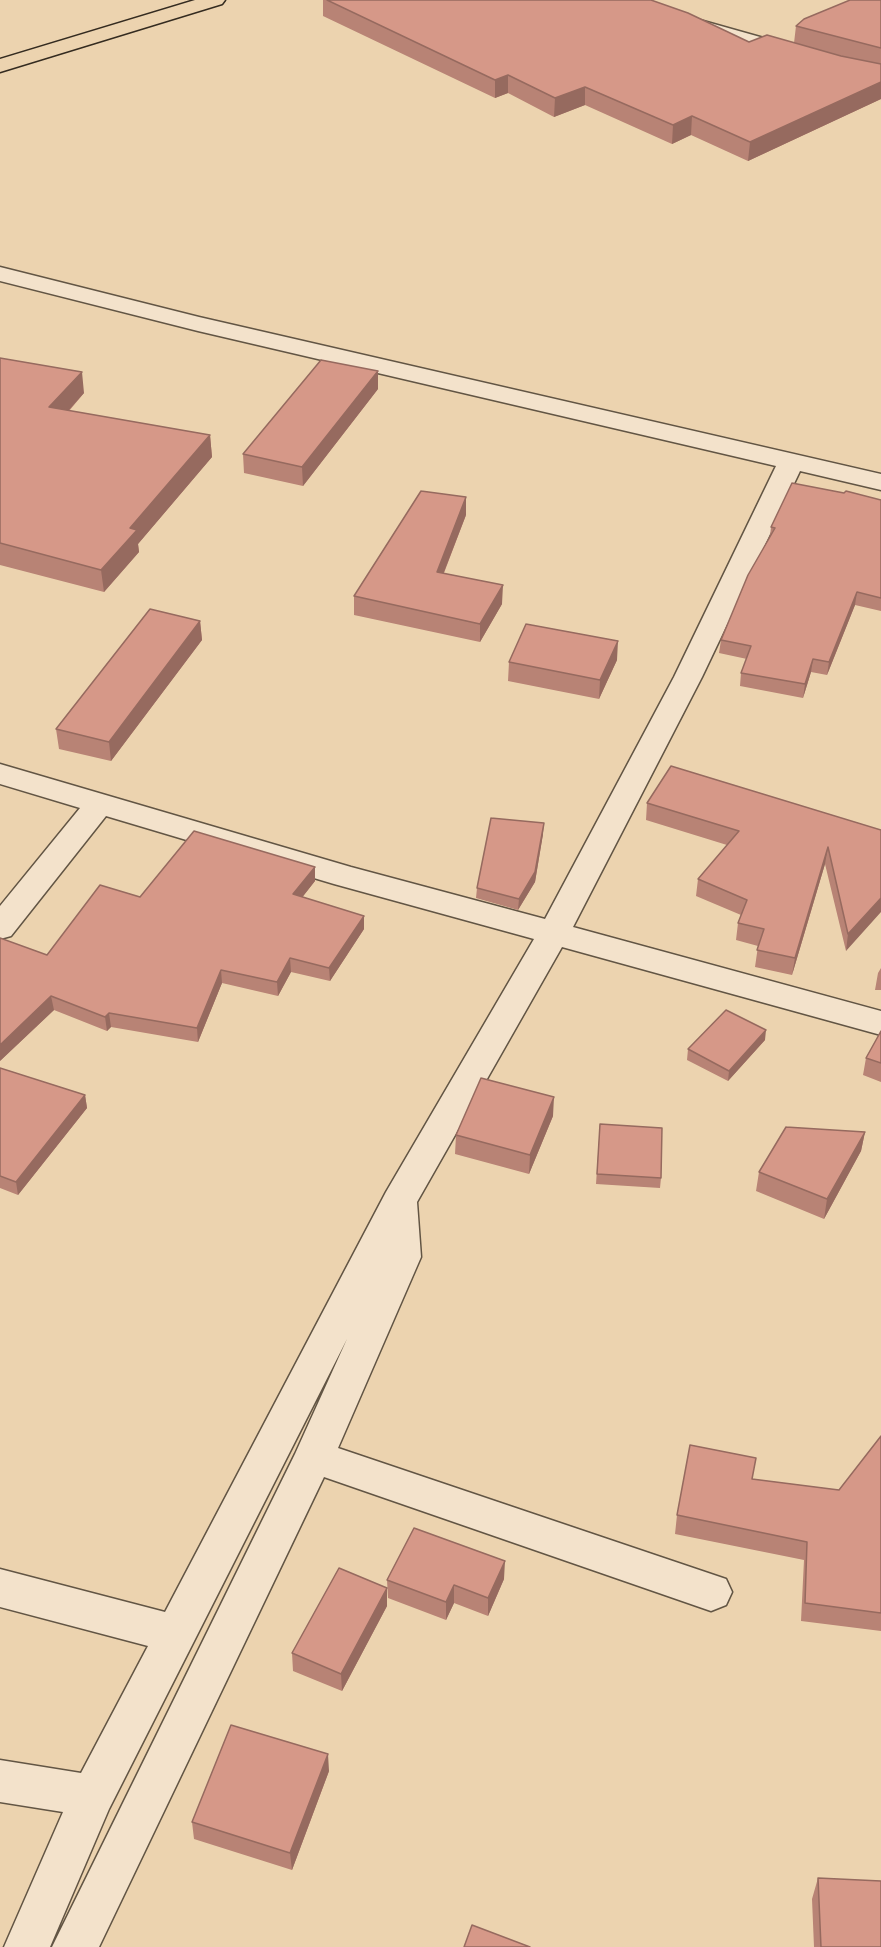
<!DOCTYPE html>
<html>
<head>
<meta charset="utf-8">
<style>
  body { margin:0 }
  canvas { display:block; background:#ecd3af }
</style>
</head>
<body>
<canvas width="881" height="1947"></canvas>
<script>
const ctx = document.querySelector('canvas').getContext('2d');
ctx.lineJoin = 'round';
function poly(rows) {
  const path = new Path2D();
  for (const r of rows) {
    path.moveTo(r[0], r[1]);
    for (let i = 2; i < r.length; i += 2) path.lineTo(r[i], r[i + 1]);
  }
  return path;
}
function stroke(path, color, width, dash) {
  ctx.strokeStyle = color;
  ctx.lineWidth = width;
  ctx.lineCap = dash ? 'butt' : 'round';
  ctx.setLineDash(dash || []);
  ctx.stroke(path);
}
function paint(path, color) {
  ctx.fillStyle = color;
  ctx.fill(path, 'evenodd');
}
const minor = poly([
  [613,0,641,0,682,15,849,62,881,69,881,81,839,72,668,23,616,4,613,0],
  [0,267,199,317,881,474,881,490,800,471,702,677,573,927,881,1011,881,1035,562,947,417,1202,421,1257,338,1448,726,1579,732,1592,726,1605,711,1611,324,1477,99,1947,52,1947,295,1454,347,1339,109,1809,50,1947,4,1947,63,1812,0,1802,0,1760,81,1773,148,1646,0,1607,0,1569,165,1612,386,1192,534,939,334,884,106,816,11,936,0,939,0,906,80,808,0,784,0,764,351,867,545,919,674,677,776,466,198,331,0,281,0,267]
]);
const major = poly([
  [195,0,225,0,222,4,0,72,0,59,195,0]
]);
stroke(minor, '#625544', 3);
stroke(major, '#342b20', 3);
paint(minor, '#f3e2cb');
paint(major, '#ecd3af');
paint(poly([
  [323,0,651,0,749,42,794,43,796,26,881,0,881,99,748,161,691,135,672,144,585,105,554,117,508,93,495,98,323,16],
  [0,358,84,393,69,411,210,435,212,457,138,544,139,552,104,592,0,565],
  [378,389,303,486,244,473,243,454],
  [844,493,881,500,881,611,855,605,827,675,811,672,803,698,740,686,741,673,747,659,719,653,721,640,770,536,771,527],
  [466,515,444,573,502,604,480,642,354,615,354,596],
  [200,621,202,640,111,761,59,749,56,729],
  [617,660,599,699,508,681,509,662],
  [647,803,881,830,846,951,825,864,792,975,755,967,758,946,736,940,738,923,741,915,696,896,698,879,727,845,646,820],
  [543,834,535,882,518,910,476,898,477,888],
  [315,881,302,897,364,929,330,981,291,972,278,996,222,983,198,1042,111,1027,107,1031,54,1010,0,1061,47,955,140,897],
  [881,968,881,990,875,990,878,973],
  [881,1031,881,1082,863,1075,866,1058],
  [765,1040,728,1081,687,1060,688,1049],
  [0,1068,85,1095,87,1108,18,1195,0,1188],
  [553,1116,529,1174,455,1154,456,1135],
  [600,1124,661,1178,660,1188,596,1184],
  [865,1132,861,1151,824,1219,756,1191,759,1172],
  [881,1436,881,1631,801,1621,804,1560,675,1534,677,1515,752,1479,839,1490],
  [504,1579,488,1616,454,1603,446,1620,388,1598,387,1580],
  [387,1588,387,1606,342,1691,293,1671,292,1653],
  [329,1771,292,1870,194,1839,192,1822],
  [818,1878,881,1947,814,1947,812,1899]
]), '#b88375');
paint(poly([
  [508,75,508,93,495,98,495,80],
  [881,82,881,99,748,161,750,142],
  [585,87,585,105,554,117,555,98],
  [692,116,691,135,672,144,673,125],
  [378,371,378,389,303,486,302,467],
  [82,372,84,393,52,429,49,407],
  [210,435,212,457,138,544,139,552,104,592,101,570,130,528],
  [466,497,466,515,437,590,437,572],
  [503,585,502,604,480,642,480,624],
  [857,592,855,605,827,675,829,662],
  [200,621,202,640,111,761,109,742],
  [618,641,617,660,599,699,600,680],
  [813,659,811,672,803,698,805,684],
  [544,823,543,834,535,882,518,910,519,899],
  [828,847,825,864,792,975,795,958],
  [315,867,315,881,294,908,293,894],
  [881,898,881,912,846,951,848,934],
  [364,916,364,929,330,981,329,968],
  [290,958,291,972,278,996,277,982],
  [221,970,222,983,198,1042,197,1028],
  [51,996,54,1010,0,1061,0,1045],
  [109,1013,111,1027,107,1031,105,1017],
  [766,1030,765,1040,728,1081,729,1071],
  [85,1095,87,1108,18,1195,16,1182],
  [554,1097,553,1116,529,1174,530,1155],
  [865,1132,861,1151,824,1219,827,1199],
  [505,1561,504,1579,488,1616,488,1598],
  [454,1585,454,1603,446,1620,446,1602],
  [387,1588,387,1606,342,1691,341,1674],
  [328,1754,329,1771,292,1870,290,1853]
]), '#966a5f');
const building = poly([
  [327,0,651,0,688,13,749,42,767,35,841,56,881,64,881,82,750,142,692,116,673,125,585,87,555,98,508,75,495,80,327,0],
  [850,0,881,0,881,48,796,26,804,19,850,0],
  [0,358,82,372,49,407,210,435,130,528,137,530,101,570,0,543,0,358],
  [321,360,378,371,302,467,243,454,321,360],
  [792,483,844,493,846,491,881,500,881,598,857,592,829,662,813,659,805,684,741,673,751,646,721,640,748,575,775,528,771,527,792,483],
  [421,491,466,497,437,572,503,585,480,624,354,596,421,491],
  [150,609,200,621,109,742,56,729,150,609],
  [526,624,618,641,600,680,509,662,526,624],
  [671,766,881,830,881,898,848,934,828,847,795,958,757,950,764,929,738,923,747,900,698,879,739,831,647,803,671,766],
  [491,818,544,823,535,872,519,899,477,888,491,818],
  [194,831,315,867,293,894,364,916,329,968,290,958,277,982,221,970,197,1028,109,1013,105,1017,51,996,0,1045,0,938,47,955,100,885,140,897,194,831],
  [726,1010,766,1030,729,1071,688,1049,726,1010],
  [881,1031,881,1063,866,1058,881,1031],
  [0,1068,85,1095,16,1182,0,1176,0,1068],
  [481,1078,554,1097,530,1155,456,1135,481,1078],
  [600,1124,662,1128,661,1178,597,1174,600,1124],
  [786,1127,865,1132,827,1199,759,1172,786,1127],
  [881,1436,881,1613,805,1603,807,1542,677,1515,690,1445,756,1458,752,1479,839,1490,881,1436],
  [414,1528,505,1561,488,1598,454,1585,446,1602,387,1580,414,1528],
  [339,1568,387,1588,341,1674,292,1653,339,1568],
  [231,1725,328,1754,290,1853,192,1822,231,1725],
  [818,1878,881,1881,881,1947,821,1947,818,1878],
  [472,1925,530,1947,464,1947,472,1925]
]);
paint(building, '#d69888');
stroke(building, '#966a5f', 1.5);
</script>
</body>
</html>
